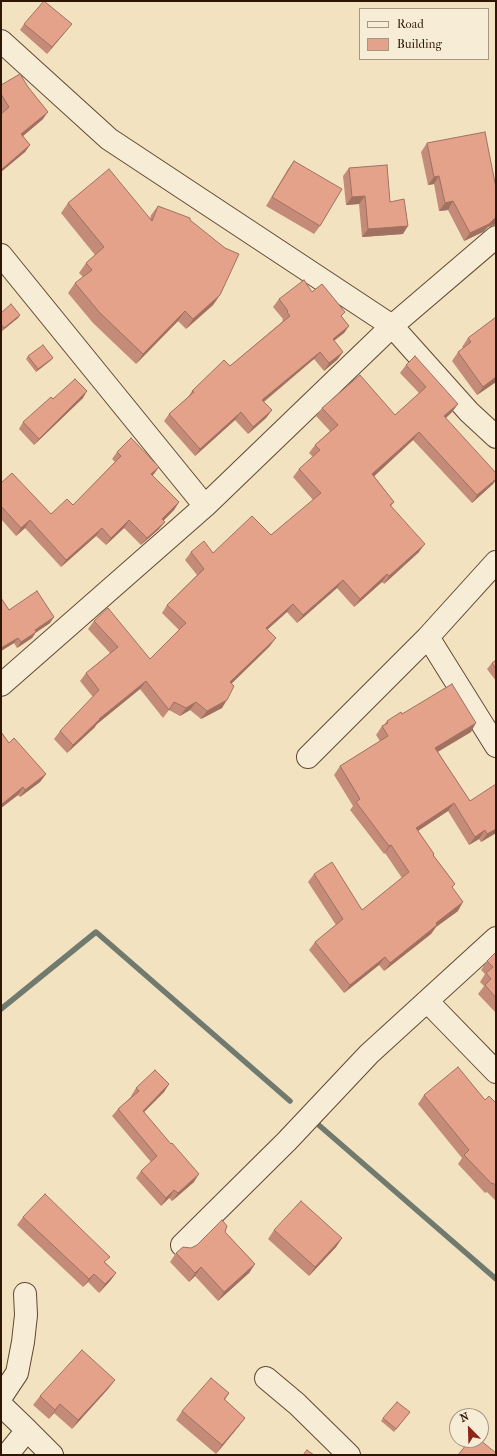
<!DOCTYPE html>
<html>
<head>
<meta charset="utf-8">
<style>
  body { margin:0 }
  #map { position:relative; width:497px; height:1456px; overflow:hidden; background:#f3e2c0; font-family:"IM FELL French Canon",serif }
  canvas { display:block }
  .frame { position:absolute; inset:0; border:2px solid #2f1604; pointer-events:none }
  .legend { position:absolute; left:359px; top:8px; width:130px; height:52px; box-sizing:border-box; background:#f7ecd6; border:1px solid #a79682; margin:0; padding:5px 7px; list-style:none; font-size:12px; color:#2f1604 }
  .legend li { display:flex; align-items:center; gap:8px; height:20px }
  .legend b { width:20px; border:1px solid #a79682 }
  .north { position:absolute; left:449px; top:1408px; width:40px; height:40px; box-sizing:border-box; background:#f7ecd6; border:1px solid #a79682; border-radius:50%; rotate:337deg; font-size:11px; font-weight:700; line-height:16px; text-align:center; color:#2f1604 }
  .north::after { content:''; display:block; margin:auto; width:14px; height:18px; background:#8f2418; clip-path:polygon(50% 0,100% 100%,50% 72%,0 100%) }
</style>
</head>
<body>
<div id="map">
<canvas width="497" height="1456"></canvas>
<div class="frame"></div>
<ul class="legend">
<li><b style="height:5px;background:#f7ecd6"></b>Road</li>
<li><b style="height:11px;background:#e4a28b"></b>Building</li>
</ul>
<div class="north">N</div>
</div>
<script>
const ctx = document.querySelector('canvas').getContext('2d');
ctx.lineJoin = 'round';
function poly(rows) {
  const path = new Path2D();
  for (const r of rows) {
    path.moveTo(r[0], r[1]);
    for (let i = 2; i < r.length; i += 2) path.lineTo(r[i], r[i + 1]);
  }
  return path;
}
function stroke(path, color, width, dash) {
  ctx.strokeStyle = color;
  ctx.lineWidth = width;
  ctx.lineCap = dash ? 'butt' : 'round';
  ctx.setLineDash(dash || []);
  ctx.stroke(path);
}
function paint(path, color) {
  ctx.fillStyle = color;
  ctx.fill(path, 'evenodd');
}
stroke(poly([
  [1,1009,96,932,290,1101],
  [313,1120,496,1279]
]), '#707a6e', 5.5);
const minor = poly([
  [1,41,109,139,392,326,469,412,496,437],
  [1,255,205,506],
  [428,637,496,746],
  [1,685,205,506,392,326,496,237],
  [308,757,428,637,496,562],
  [427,1001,496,1072],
  [182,1245,287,1141,369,1054,496,938],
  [266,1378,297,1404,349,1455],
  [1,1397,17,1373,23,1342,26,1315,25,1294],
  [1,1405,27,1430],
  [7,1455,27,1430,52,1455]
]);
stroke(minor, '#604933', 24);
stroke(minor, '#f7ecd6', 22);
paint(poly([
  [24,24,67,30,47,54,20,30],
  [1,85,43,119,23,136,30,145,25,152,1,172,1,114,2,112,1,110],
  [427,143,496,188,496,224,488,227,483,232,464,241,448,210,439,211,434,184,428,185,421,152],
  [294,161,320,226,314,234,266,206,288,169],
  [349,168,390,202,403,234,362,237,359,204,346,205,343,176],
  [68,203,150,219,151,215,158,206,190,220,220,295,213,305,186,329,178,321,136,364,93,323,68,293,75,283,83,277,79,273,86,263,95,255,61,213],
  [312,292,342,317,349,326,344,333,334,341,338,359,324,371,314,359,264,402,272,410,266,418,248,434,235,420,195,456,164,421,169,414,188,397,192,391,230,366,283,321,282,320,283,319,273,307,279,299],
  [1,313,20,315,18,318,2,331,1,330],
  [496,317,496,382,477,395,452,361,458,352,463,348,462,347,468,338],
  [28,356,50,361,36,372,26,359],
  [406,365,458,404,452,412,446,418,493,484,472,503,413,440,374,476,394,502,391,506,419,552,384,584,382,582,354,607,337,588,297,623,287,612,267,630,270,646,232,683,222,708,201,719,190,710,180,716,169,710,163,718,140,689,97,724,94,728,67,753,54,739,60,731,93,697,80,681,86,673,110,653,88,629,94,621,150,659,179,630,162,613,167,605,197,575,185,560,191,552,213,553,271,535,313,500,293,477,299,469,313,457,309,453,315,445,330,431,316,416,322,408,395,415,419,393,400,373],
  [83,398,34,445,19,429,23,422,53,399],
  [117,452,159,467,152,475,179,502,174,510,163,521,165,522,159,529,141,545,124,528,106,545,96,536,61,567,25,528,16,536,1,519,1,483,51,514,73,505,115,462,112,459],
  [1,598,9,610,50,623,36,632,32,638,17,648,14,643,1,651],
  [496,660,496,681,487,669,492,663],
  [402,714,471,732,438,752,470,801,496,833,481,842,479,839,469,845,448,811,418,831,434,854,433,855,455,884,452,888,458,911,436,927,431,934,384,971,379,965,344,993,309,950,315,942,336,925,308,882,314,874,362,910,402,878,385,853,384,854,350,810,353,806,334,775,340,766,380,741,376,735,382,726,384,725,387,721],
  [1,732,9,743,46,774,40,782,20,797,18,795,1,808],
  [496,952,496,1013,478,994,484,986,480,982,485,974,481,970,487,961],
  [169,1084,164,1092,144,1112,194,1182,172,1201,169,1198,161,1206,136,1178,141,1171,151,1162,112,1116,118,1109,131,1097,131,1096,136,1088],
  [424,1095,485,1100,496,1103,496,1201,487,1192,485,1193,458,1164,462,1158,418,1104],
  [23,1217,106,1263,116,1273,110,1281,99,1293,88,1282,83,1287,17,1225],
  [274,1230,342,1238,336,1247,309,1276,268,1239],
  [225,1232,255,1264,249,1273,218,1301,195,1276,189,1282,170,1262,176,1253,191,1248],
  [115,1380,108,1389,72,1429,54,1413,49,1419,33,1405,40,1396],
  [229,1393,225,1400,245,1418,239,1426,216,1454,176,1420,182,1411],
  [410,1412,394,1432,381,1421,383,1418]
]), '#c48b78');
paint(poly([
  [72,24,47,54,52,47],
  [48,112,43,119,16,142,21,134],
  [30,145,25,152,1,172,2,169],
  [439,176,434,184,428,185,434,177],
  [365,196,359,204,346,205,352,197],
  [453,201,448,210,439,211,445,203],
  [496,218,496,224,488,227,483,232,464,241,470,233],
  [408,226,403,234,362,237,368,229],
  [220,295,213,305,186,329,193,319],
  [185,311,178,321,136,364,143,354],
  [20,315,18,318,2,331,4,328],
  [349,326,344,333,327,346,333,339],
  [320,352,314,359,257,407,262,400],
  [343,352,338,359,324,371,329,363],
  [53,358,50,361,36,372,38,369],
  [496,377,496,382,477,395,483,387],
  [87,391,83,398,34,445,39,439],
  [458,404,452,412,439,424,444,416],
  [272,410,266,418,248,434,253,427],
  [241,412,235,420,195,456,200,449],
  [419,432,413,440,367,483,372,474],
  [159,467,154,474,146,482,151,474],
  [496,479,496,480,493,484,472,503,477,495],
  [179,502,174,510,157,527,162,519],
  [30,520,25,528,16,536,21,528],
  [129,520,124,528,106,545,111,538],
  [165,522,159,529,141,545,147,538],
  [102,528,96,536,61,567,66,560],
  [425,544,419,552,384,584,389,576],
  [387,574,382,582,354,607,360,599],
  [343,580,337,588,297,623,303,615],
  [293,604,287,612,260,636,266,628],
  [54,617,50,623,31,636,35,630],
  [36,632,32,638,17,648,21,642],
  [18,638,14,643,1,651,1,648],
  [276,638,270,646,225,690,230,682],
  [146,681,140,689,97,724,94,728,67,753,73,745,99,719],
  [227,700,222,708,201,719,207,711],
  [196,702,190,710,180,716,186,708],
  [476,723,471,732,430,756,435,748],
  [46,774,40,782,20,797,25,790],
  [23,787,18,795,1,808,1,805],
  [454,803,448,811,410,836,416,828],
  [496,829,496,833,481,842,487,834],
  [485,830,479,839,469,845,475,837],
  [391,845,385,853,384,854,389,846],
  [463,902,458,911,436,927,431,934,384,971,390,963,436,923],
  [385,957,379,965,344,993,350,985],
  [169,1084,164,1092,137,1119,143,1111],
  [199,1174,194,1182,172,1201,178,1193],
  [174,1190,169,1198,161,1206,166,1198],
  [342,1238,336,1247,309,1276,315,1267],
  [255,1264,249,1273,218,1301,224,1292],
  [201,1267,195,1276,189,1282,195,1273],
  [116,1273,110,1281,99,1293,105,1284],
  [94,1274,88,1282,83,1287,89,1279],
  [115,1380,108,1389,72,1429,78,1420],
  [60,1404,54,1413,49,1419,55,1410],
  [245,1418,239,1426,216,1454,222,1445]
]), '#a07161');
const building = poly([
  [44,1,72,24,52,47,24,24,44,1],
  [20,74,28,87,48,112,21,134,30,145,2,169,1,168,1,114,9,107,1,94,1,85,20,74],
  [485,132,496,188,496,218,494,219,489,224,470,233,453,201,445,203,439,176,434,177,427,143,485,132],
  [294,161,342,189,320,226,272,197,294,161],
  [387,165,390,202,404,199,408,226,368,229,365,196,352,197,349,168,387,165],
  [109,169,152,221,158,206,190,218,190,220,225,248,239,254,220,295,193,319,185,311,143,354,100,313,75,283,92,270,86,263,104,247,68,203,109,169],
  [304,280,312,292,322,284,345,312,341,316,349,326,333,339,343,352,329,363,320,352,262,400,272,410,253,427,241,412,200,449,169,414,194,392,192,391,224,360,230,366,290,316,287,312,288,311,279,299,304,280],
  [11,304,20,315,4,328,1,324,1,313,11,304],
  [496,317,496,377,483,387,458,352,471,342,468,338,496,317],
  [43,345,53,358,38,369,28,356,43,345],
  [415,356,458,404,444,416,496,473,496,479,477,495,419,432,372,474,394,502,390,505,425,544,389,576,387,574,360,599,343,580,303,615,293,604,266,628,276,638,230,682,234,686,227,700,207,711,196,702,186,708,174,702,169,710,146,681,99,719,100,719,73,745,60,731,99,690,86,673,118,647,94,621,108,608,150,659,186,623,167,605,204,569,191,552,204,541,213,553,252,516,271,535,321,493,299,469,320,450,315,445,338,425,322,408,360,375,395,415,426,387,406,365,415,356],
  [75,379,87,391,39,439,23,422,51,397,53,399,75,379],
  [131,438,159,467,151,474,179,502,162,519,165,522,147,538,129,520,111,538,102,528,66,560,30,520,21,528,1,506,1,483,12,473,51,514,67,499,73,505,121,456,117,452,131,438],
  [37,591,54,617,35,630,36,632,21,642,18,638,1,648,1,598,9,610,37,591],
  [496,660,496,669,492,663,496,660],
  [452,684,476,723,435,748,470,801,496,784,496,829,487,834,485,830,475,837,454,803,416,828,434,854,433,855,455,884,452,887,463,902,436,923,437,925,390,963,385,957,350,985,315,942,343,919,314,874,332,862,362,910,409,872,391,845,389,846,356,802,360,799,340,766,388,736,382,726,388,723,387,721,401,712,402,714,452,684],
  [1,732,9,743,14,738,46,774,25,790,23,787,1,805,1,732],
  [496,952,496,998,485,985,491,979,486,973,493,967,487,961,496,952],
  [458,1067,485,1100,489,1096,496,1103,496,1186,493,1183,492,1184,464,1155,469,1150,424,1095,458,1067],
  [155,1070,169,1084,143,1111,171,1144,172,1143,199,1174,178,1193,174,1190,166,1198,141,1171,157,1156,118,1109,139,1091,136,1088,155,1070],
  [45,1194,110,1257,104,1262,116,1273,105,1284,94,1274,89,1279,23,1217,45,1194],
  [301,1201,342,1238,315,1267,274,1230,301,1201],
  [222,1220,227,1226,225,1232,255,1264,224,1292,201,1267,195,1273,176,1253,183,1247,191,1248,197,1245,222,1220],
  [82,1350,115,1380,78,1420,60,1404,55,1410,40,1396,82,1350],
  [211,1378,229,1393,224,1399,245,1418,222,1445,182,1411,211,1378],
  [397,1402,410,1412,396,1429,383,1418,397,1402],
  [470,1440,480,1440,496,1453,496,1455,458,1455,470,1440],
  [307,1450,314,1455,303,1455,307,1450]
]);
paint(building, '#e4a28b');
stroke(building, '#a07161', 1);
</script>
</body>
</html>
